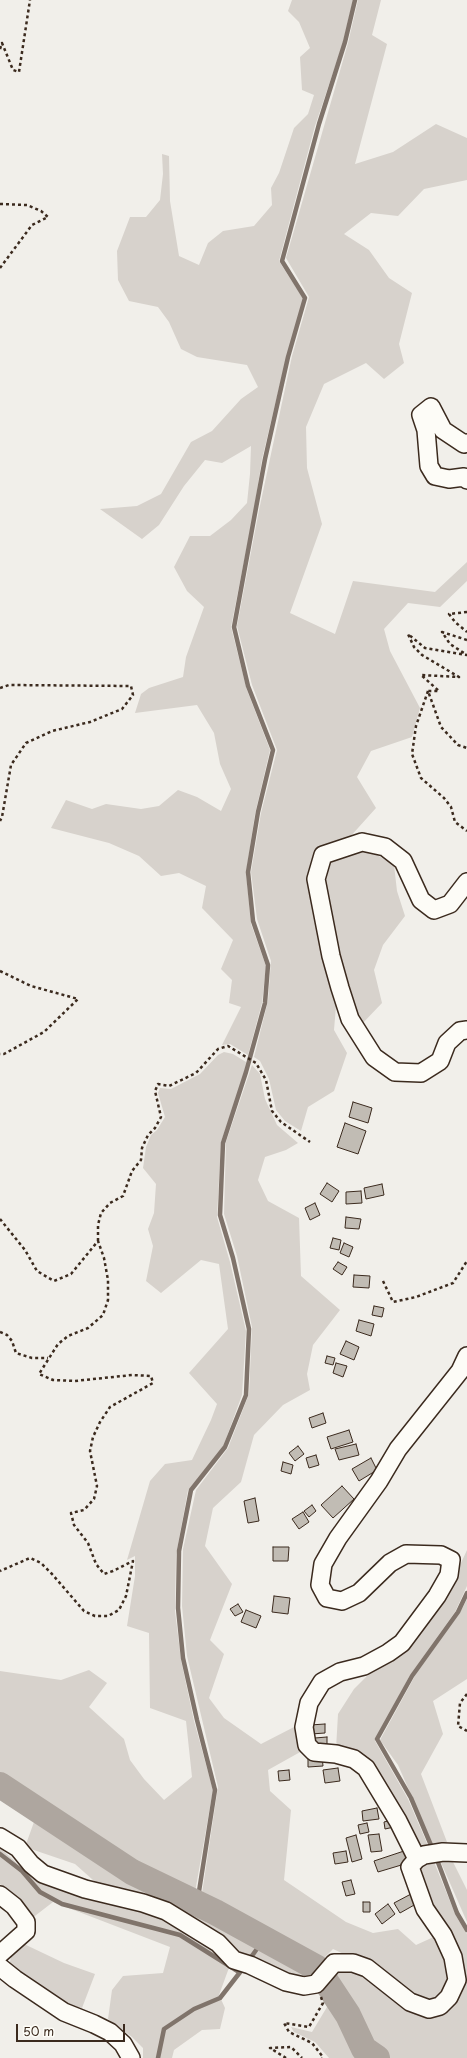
<!DOCTYPE html>
<html>
<head>
<meta charset="utf-8">
<style>
  body { margin:0 }
  #map { position:relative; width:467px; height:2058px; overflow:hidden; background:#f1efea; font-family:"Playpen Sans",sans-serif }
  canvas { display:block }
  .scale { position:absolute; left:16px; top:2024px; width:109px; height:18px; box-sizing:border-box; border:2px solid #3b2a1e; border-top:0; padding-left:5px; font-size:12px; line-height:14px; white-space:nowrap; color:#3b2a1e; -webkit-text-stroke:3px #fdfcf7; paint-order:stroke }
</style>
</head>
<body>
<div id="map">
<canvas width="467" height="2058"></canvas>
<div class="scale">50 m</div>
</div>
<script>
const ctx = document.querySelector('canvas').getContext('2d');
ctx.lineJoin = 'round';
function paint(path, color) {
  ctx.fillStyle = color;
  ctx.fill(path, 'evenodd');
}
function poly(rows) {
  const path = new Path2D();
  for (const r of rows) {
    path.moveTo(r[0], r[1]);
    for (let i = 2; i < r.length; i += 2) path.lineTo(r[i], r[i + 1]);
  }
  return path;
}
function stroke(path, color, width, dash) {
  ctx.strokeStyle = color;
  ctx.lineWidth = width;
  ctx.lineCap = dash ? 'butt' : 'round';
  ctx.setLineDash(dash || []);
  ctx.stroke(path);
}
paint(poly([
  [292,0,353,0,342,46,315,126,279,261,304,300,286,359,262,459,253,516,231,627,247,690,270,750,255,814,246,873,251,924,266,966,262,1003,248,1055,230,1044,222,1045,241,1007,229,1003,232,980,221,969,233,940,202,908,206,886,179,873,161,876,139,856,109,843,51,828,66,800,92,809,106,804,141,809,159,806,178,790,197,797,221,811,231,789,220,764,214,733,197,705,135,713,141,694,149,688,183,677,186,657,204,607,187,591,174,567,190,536,210,536,231,520,247,503,250,474,251,446,222,463,205,460,184,486,159,525,142,539,100,509,137,506,161,494,191,442,212,431,241,399,258,387,247,365,197,357,181,349,169,322,158,307,129,301,118,280,117,251,130,217,146,217,160,200,163,174,162,154,169,156,170,201,179,256,199,265,208,243,223,231,254,226,272,205,271,188,279,173,294,128,308,114,314,95,302,90,300,57,310,48,299,22,288,11],
  [358,0,381,0,372,35,387,44,355,164,393,152,436,124,467,138,467,180,424,189,398,216,371,213,344,234,369,250,389,278,412,293,399,344,404,363,384,379,366,363,324,384,306,427,307,468,322,524,290,613,335,634,353,581,435,592,467,562,467,581,440,607,408,603,384,629,390,651,420,708,412,737,371,751,357,777,376,808,349,838,320,852,337,994,334,1030,347,1053,334,1091,308,1107,301,1131,285,1121,276,1110,269,1079,260,1061,254,1057,268,1001,271,961,257,919,251,872,261,813,277,750,252,685,237,626,259,510,292,356,309,297,286,258,348,43],
  [362,850,377,855,394,865,397,891,405,916,383,945,374,970,382,1003,360,1026,353,1012,321,882,325,864,336,856],
  [224,1052,233,1054,246,1062,245,1073,221,1142,217,1217,230,1262,246,1331,242,1395,223,1447,188,1490,176,1555,175,1611,181,1660,194,1721,213,1790,194,1898,134,1869,0,1782,0,1671,61,1680,89,1670,107,1683,89,1707,124,1739,130,1760,144,1779,164,1800,192,1777,186,1721,150,1708,149,1633,127,1626,135,1576,135,1556,127,1560,150,1481,165,1464,192,1460,211,1420,217,1404,189,1373,228,1329,219,1264,201,1260,161,1293,146,1281,153,1246,148,1229,154,1213,156,1184,143,1168,146,1147,151,1135,157,1130,165,1117,158,1093,160,1088,171,1089,200,1074,218,1055],
  [252,1065,260,1074,265,1099,277,1125,298,1143,286,1150,265,1157,258,1180,268,1201,299,1218,301,1276,340,1310,313,1345,307,1374,310,1390,283,1405,254,1435,241,1482,213,1508,205,1546,232,1584,210,1640,224,1654,209,1698,224,1718,261,1744,296,1726,302,1751,268,1770,270,1791,291,1810,284,1880,346,1922,373,1933,398,1929,416,1945,438,1935,452,1981,445,1999,423,2006,357,1960,333,1949,319,1963,201,1900,218,1787,187,1656,182,1606,183,1549,196,1490,228,1448,249,1394,252,1327,237,1256,224,1214,226,1142],
  [467,1550,467,1586,455,1612,409,1677,375,1741,408,1799,429,1848,418,1851,388,1791,336,1749,338,1714,354,1689,385,1658,454,1578],
  [467,1599,467,1679,433,1701,443,1734,421,1774,447,1842,433,1845,398,1765,380,1740,416,1674,462,1609],
  [0,1791,132,1876,194,1906,310,1968,312,1975,300,1980,288,1978,102,1888,75,1864,25,1847,34,1822,0,1800],
  [0,1848,38,1882,140,1909,157,1915,215,1951,230,1965,219,1995,225,2008,220,2029,202,2030,174,2050,172,2058,143,2058,143,2048,132,2037,108,2019,112,1990,123,1976,163,1973,170,1947,53,1902,31,1919,0,1884],
  [450,1856,467,1890,467,1922,439,1858],
  [434,1862,456,1916,467,1934,467,2058,382,2058,366,2046,351,2013,329,1976,340,1966,354,1966,426,2014,459,1989,419,1869],
  [24,1944,64,1963,95,1974,82,2008,58,2002,9,1966,11,1957],
  [324,1983,360,2052,369,2058,329,2058,315,2042,294,2032,291,2027,312,2032,327,2007,321,1988]
]), '#d7d2cc');
stroke(poly([
  [433,1850,411,1798,377,1739,412,1676,458,1612,467,1593],
  [0,1854,22,1871,40,1892,62,1904,180,1935,239,1972],
  [436,1857,457,1913,467,1930],
  [197,1904,215,1790,197,1720,183,1658,178,1608,179,1551,191,1490,225,1447,246,1395,249,1329,233,1258,220,1215,223,1143,246,1072,265,1003,268,965,253,921,248,872,258,812,273,750,248,686,234,627,265,459,288,357,305,298,282,261,319,124,345,42,355,0],
  [249,1960,264,1939],
  [158,2058,164,2029,194,2009,220,1998,241,1971]
]), '#80746b', 4.5);
stroke(poly([
  [0,1785,132,1872,215,1912,317,1968,348,2015,364,2049,377,2058]
]), '#aea69f', 26);
const building = poly([
  [353,1102,372,1108,368,1123,349,1117,353,1102],
  [345,1123,366,1131,358,1154,337,1147,345,1123],
  [327,1183,339,1191,332,1202,320,1194,327,1183],
  [382,1184,384,1195,366,1199,364,1188,382,1184],
  [361,1191,362,1203,346,1204,346,1192,361,1191],
  [315,1203,320,1215,310,1220,305,1208,315,1203],
  [346,1217,361,1219,359,1229,345,1228,346,1217],
  [333,1238,341,1240,339,1250,330,1248,333,1238],
  [344,1243,353,1247,349,1257,340,1253,344,1243],
  [338,1262,347,1267,342,1275,333,1269,338,1262],
  [354,1275,370,1276,369,1288,353,1287,354,1275],
  [374,1306,384,1308,382,1317,372,1315,374,1306],
  [359,1320,374,1324,371,1336,356,1331,359,1320],
  [346,1341,359,1347,354,1360,340,1354,346,1341],
  [327,1356,335,1358,333,1365,325,1363,327,1356],
  [336,1363,347,1366,343,1377,333,1373,336,1363],
  [323,1413,326,1423,312,1428,309,1418,323,1413],
  [349,1430,353,1442,331,1449,327,1437,349,1430],
  [356,1444,359,1455,339,1460,335,1449,356,1444],
  [298,1446,304,1454,295,1461,289,1453,298,1446],
  [316,1455,319,1465,309,1468,306,1458,316,1455],
  [371,1458,377,1470,359,1481,352,1469,371,1458],
  [283,1462,293,1465,291,1474,281,1471,283,1462],
  [342,1486,354,1499,333,1518,321,1505,342,1486],
  [255,1498,259,1521,248,1523,244,1501,255,1498],
  [312,1505,316,1511,309,1517,304,1511,312,1505],
  [303,1512,309,1522,299,1529,292,1519,303,1512],
  [273,1547,289,1547,288,1561,273,1561,273,1547],
  [274,1596,290,1598,288,1614,272,1612,274,1596],
  [238,1604,243,1612,235,1616,230,1609,238,1604],
  [246,1610,261,1616,256,1628,241,1622,246,1610],
  [325,1724,325,1733,311,1734,310,1725,325,1724],
  [327,1737,327,1748,316,1748,315,1738,327,1737],
  [322,1756,323,1766,308,1767,308,1757,322,1756],
  [338,1768,340,1781,325,1783,323,1770,338,1768],
  [289,1770,290,1780,279,1781,278,1771,289,1770],
  [377,1808,379,1819,363,1821,362,1811,377,1808],
  [392,1820,394,1827,385,1829,384,1822,392,1820],
  [367,1823,369,1832,360,1834,358,1825,367,1823],
  [379,1834,382,1851,371,1852,368,1835,379,1834],
  [356,1835,362,1859,352,1862,346,1838,356,1835],
  [346,1851,348,1862,335,1864,333,1853,346,1851],
  [404,1851,408,1863,378,1872,374,1861,404,1851],
  [351,1880,355,1894,346,1896,342,1882,351,1880],
  [411,1894,416,1904,400,1913,394,1903,411,1894],
  [363,1902,370,1902,370,1912,363,1912,363,1902],
  [388,1904,395,1914,382,1924,375,1914,388,1904]
]);
paint(building, '#c1bcb4');
stroke(building, '#3b2a1e', 1);
const minor = poly([
  [467,443,464,444,443,430,431,407,421,415,426,430,429,466,435,476,449,479,464,477,467,480],
  [467,882,450,904,434,910,421,900,403,861,385,847,362,842,323,855,316,879,331,956,340,988,350,1019,374,1057,395,1072,421,1073,440,1061,447,1043,460,1031,467,1030],
  [0,1837,18,1848,31,1864,43,1874,85,1889,143,1903,166,1911,218,1943,234,1960,250,1965,286,1982,304,1986,316,1984,334,1963,353,1963,367,1968,410,2002,429,2009,440,2006,449,1997,457,1980,453,1957,443,1935,425,1909,410,1867,417,1859,424,1855,443,1852,467,1853],
  [417,1859,398,1821,366,1768,354,1759,336,1754,314,1752,307,1745,304,1727,309,1703,322,1682,340,1672,364,1666,388,1653,402,1643,437,1596,449,1575,451,1560,441,1555,406,1554,390,1563,359,1593,342,1601,327,1598,320,1585,323,1564,338,1538,379,1481,398,1449,460,1371,467,1356],
  [0,1895,14,1906,26,1922,26,1931,0,1954],
  [0,1967,15,1979,64,2012,94,2024,110,2032,123,2044,131,2058]
]);
stroke(minor, '#3b2a1e', 20);
stroke(poly([
  [0,49,2,43,13,70,19,72,30,0],
  [0,204,27,205,41,211,48,217,32,225,0,268],
  [467,612,449,614,455,622,467,632],
  [467,640,442,632,450,644,467,655,425,648,408,634,414,647,422,655,459,677,421,675,439,691,428,691,441,727,458,745,467,748],
  [0,688,9,685,131,686,133,695,122,709,90,722,52,731,26,743,11,765,2,817,0,821],
  [428,691,416,726,412,754,421,778,444,798,451,807,455,822,467,831],
  [0,971,31,986,78,999,44,1032,4,1054,0,1054],
  [0,1219,25,1250,37,1271,54,1281,71,1274,98,1241,104,1258,108,1280,108,1300,103,1315,88,1328,68,1336,58,1344,39,1374,53,1380,75,1381,132,1375,151,1376,153,1383,110,1407,100,1422,93,1437,90,1451,97,1486,94,1499,84,1510,71,1513,74,1525,88,1543,96,1564,104,1574,113,1571,133,1561,126,1596,119,1610,108,1616,95,1616,84,1611,52,1574,41,1563,30,1558,0,1571],
  [98,1241,98,1225,101,1213,110,1203,123,1196,132,1171,141,1160,142,1148,148,1135,155,1128,161,1117,155,1091,158,1084,169,1086,196,1073,218,1049,228,1046,256,1063,266,1080,272,1111,281,1122,310,1142],
  [383,1281,393,1302,416,1297,453,1283,467,1261],
  [0,1332,7,1335,12,1341,16,1353,32,1358,48,1358],
  [467,1694,460,1703,458,1726,467,1731],
  [321,1997,323,2003,309,2027,284,2023,289,2032,312,2043,323,2057,322,2058],
  [286,2058,270,2048,291,2047,302,2058]
]), '#3b2a1e', 2.5, [3, 3]);
stroke(minor, '#fdfcf7', 17);
</script>
</body>
</html>
